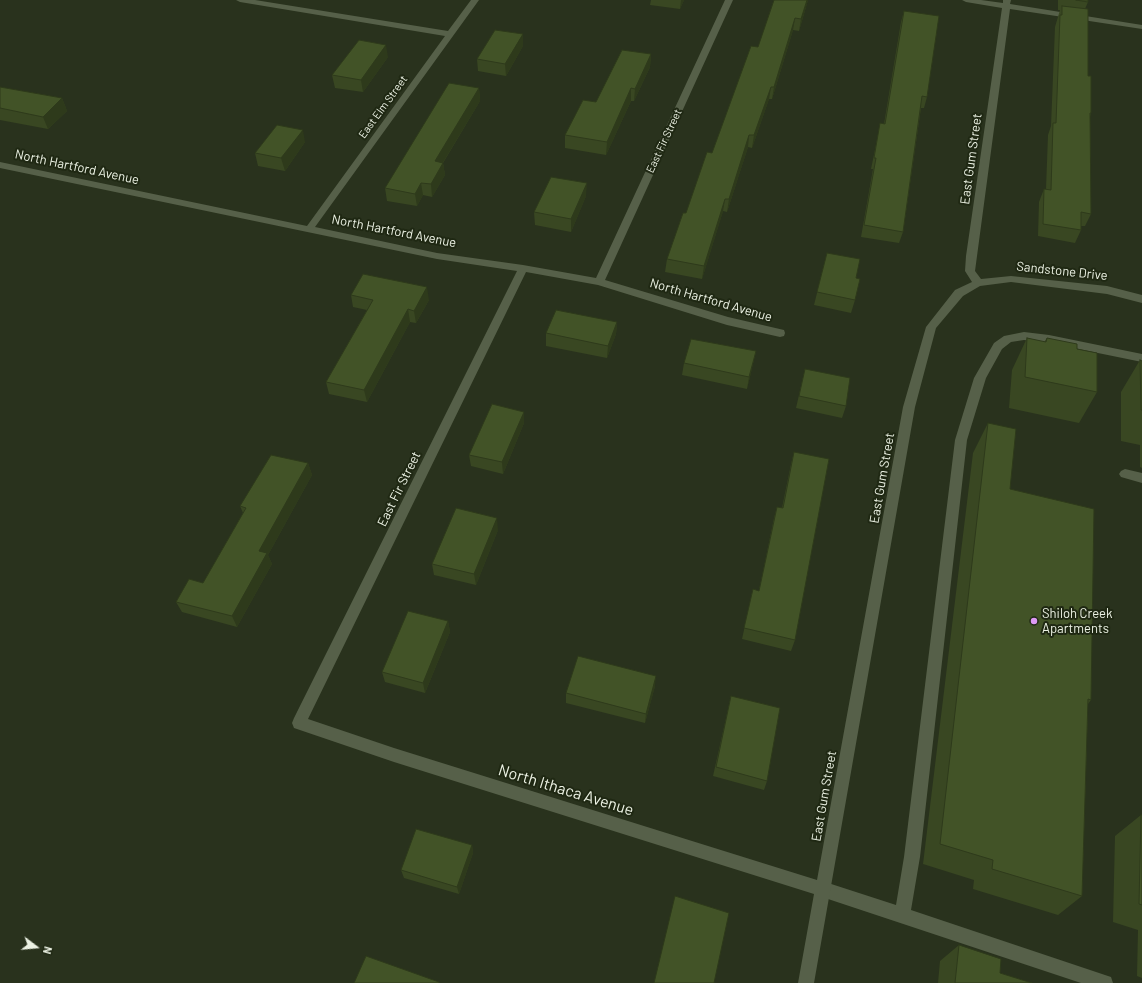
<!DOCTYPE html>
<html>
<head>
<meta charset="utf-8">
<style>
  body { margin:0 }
  #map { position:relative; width:1142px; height:983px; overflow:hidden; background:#29321d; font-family:Barlow,sans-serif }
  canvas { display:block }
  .north { position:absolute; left:16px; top:927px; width:40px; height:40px; -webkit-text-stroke:3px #1f2813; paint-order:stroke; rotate:106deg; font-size:11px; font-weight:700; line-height:16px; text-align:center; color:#ecf2e4 }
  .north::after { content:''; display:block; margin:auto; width:14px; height:18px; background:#ecf2e4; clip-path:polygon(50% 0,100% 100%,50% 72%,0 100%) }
</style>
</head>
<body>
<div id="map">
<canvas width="1142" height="983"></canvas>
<div class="north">N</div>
</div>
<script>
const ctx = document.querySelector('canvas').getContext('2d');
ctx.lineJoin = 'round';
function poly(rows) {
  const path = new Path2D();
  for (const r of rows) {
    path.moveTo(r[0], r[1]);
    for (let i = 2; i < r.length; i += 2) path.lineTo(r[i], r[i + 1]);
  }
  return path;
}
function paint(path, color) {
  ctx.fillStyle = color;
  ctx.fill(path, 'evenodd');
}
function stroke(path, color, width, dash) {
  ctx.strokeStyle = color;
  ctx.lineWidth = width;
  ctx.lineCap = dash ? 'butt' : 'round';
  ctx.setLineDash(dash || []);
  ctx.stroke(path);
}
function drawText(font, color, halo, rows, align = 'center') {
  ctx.font = font + ' Barlow,sans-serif';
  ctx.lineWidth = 4;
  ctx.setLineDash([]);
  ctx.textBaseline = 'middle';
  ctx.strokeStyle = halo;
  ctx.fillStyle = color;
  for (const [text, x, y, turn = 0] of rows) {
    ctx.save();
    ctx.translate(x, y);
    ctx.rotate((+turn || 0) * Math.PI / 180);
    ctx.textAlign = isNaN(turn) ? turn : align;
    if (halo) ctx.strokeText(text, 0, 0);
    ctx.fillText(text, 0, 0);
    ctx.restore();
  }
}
paint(poly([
  [1024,332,1049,335,1142,354,1142,362,1049,343,1024,340,1011,342,1002,349,986,378,967,440,920,857,911,910,1105,975,1111,977,1113,983,1081,983,822,897,817,894,814,889,817,884,822,881,896,905,904,857,955,440,974,378,994,343,1004,336,1024,332],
  [1125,469,1142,473,1142,483,1121,477,1119,474,1121,471,1125,469]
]), '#566049');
paint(poly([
  [236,0,255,0,448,31,471,0,479,0,315,227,437,253,523,265,596,278,725,0,733,0,605,280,728,317,784,330,785,333,784,336,780,337,727,325,598,285,526,272,308,719,394,748,817,880,903,407,926,327,955,290,972,282,965,271,966,256,1002,8,966,2,962,0,981,0,1003,3,1003,0,1011,0,1010,4,1142,25,1142,29,1010,9,975,271,981,279,1011,276,1107,286,1142,295,1142,303,1107,294,1011,282,980,286,963,296,936,328,915,407,814,983,798,983,814,894,394,762,294,728,292,723,294,718,517,271,437,259,0,168,0,162,307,226,445,36,240,2,236,0]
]), '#566049');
paint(poly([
  [651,0,684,0,680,9,650,5],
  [808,0,799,31,793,30,772,99,769,99,752,148,748,147,727,212,723,211,702,279,665,272,667,259,712,153,758,47],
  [1058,0,1088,0,1088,2,1085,9,1088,76,1091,113,1090,117,1091,214,1085,226,1081,226,1081,230,1075,243,1038,236,1039,202,1044,189,1046,189,1048,135,1051,126,1055,27,1060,10,1058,10],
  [904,11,927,97,924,108,921,108,903,232,899,243,861,237,873,169,871,169,878,135,880,123,884,124,901,22],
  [523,46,506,76,478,71,477,59],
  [651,54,650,67,634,101,631,101,606,155,565,148,565,135,596,102],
  [388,57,363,92,335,88,332,75],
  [0,87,62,98,67,111,48,129,0,120],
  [479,88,480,101,443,163,445,175,432,197,423,195,417,206,387,201,385,188],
  [305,142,285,171,258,166,255,153],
  [586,196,571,232,535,225,534,212],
  [827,253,856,278,855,300,851,313,814,305],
  [351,295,429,300,416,323,410,322,367,402,329,394,326,382,367,310,353,307],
  [617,322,616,334,607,358,546,346,546,333],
  [1027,338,1044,342,1047,338,1097,392,1079,423,1009,408,1012,370],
  [756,351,747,389,682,375,684,363],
  [1140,360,1142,361,1142,468,1140,467,1140,445,1121,441,1121,392],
  [805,369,846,406,842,418,796,408],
  [524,412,524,423,503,474,471,466,469,455],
  [988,423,1010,489,1091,700,1088,704,1082,896,1058,915,973,889,974,880,923,864,973,453],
  [794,452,795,640,791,651,742,639,753,589,759,591,774,518,777,507,782,508,791,464],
  [308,463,312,475,268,555,272,564,237,627,182,612,176,602,203,583,243,513,240,506],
  [498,530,476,585,434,575,432,564],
  [448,621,450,632,425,693,385,682,382,672],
  [655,686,645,723,566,703,566,693],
  [731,696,767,781,764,790,713,776],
  [1141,815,1142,815,1142,978,1137,976,1138,930,1113,922,1115,836],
  [472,845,473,853,459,894,404,878,401,870],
  [959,945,1000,973,1032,983,938,983,940,961]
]), '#394722');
paint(poly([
  [681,0,684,0,680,9],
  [807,0,808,0,799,31,801,19],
  [795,18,793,30,772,99,774,87],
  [523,34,523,46,506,76,505,64],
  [386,45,388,57,363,92,361,80],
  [651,54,650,67,634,101,635,89],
  [771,87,769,99,752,148,754,135],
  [479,88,480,101,436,174,435,161],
  [631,88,631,101,606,155,607,142],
  [62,98,67,111,48,129,43,117],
  [303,130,305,142,285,171,281,158],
  [749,135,748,147,727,212,729,199],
  [443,163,445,175,432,197,431,184],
  [421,183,423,195,417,206,415,194],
  [587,183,586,196,571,232,571,219],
  [725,199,723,211,702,279,704,266],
  [427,287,429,300,416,323,414,311],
  [408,309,410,322,367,402,364,390],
  [617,322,616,334,607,358,608,346],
  [756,351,753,364,747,389,749,377],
  [524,412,524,423,503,474,502,462],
  [308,463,312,475,268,555,272,564,237,627,232,616,259,551],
  [497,518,498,530,476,585,474,574],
  [448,621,450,632,425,693,423,683],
  [656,676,655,686,645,723,646,714],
  [472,845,473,853,459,894,457,887]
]), '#2e3a1b');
const building = poly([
  [774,0,807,0,801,19,795,18,774,87,771,87,754,135,749,135,729,199,725,199,704,266,667,259,683,213,686,213,707,152,712,153,751,46,758,47,774,0],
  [1076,0,1088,0,1088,2,1076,0],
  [1062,6,1088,9,1088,76,1091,76,1091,113,1090,113,1091,214,1081,212,1081,230,1043,224,1044,189,1051,190,1053,123,1056,123,1060,15,1062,15,1062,6],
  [904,11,939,16,927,97,922,96,903,232,864,225,876,158,874,158,880,123,885,124,904,11],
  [495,30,523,34,505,64,477,59,495,30],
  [359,40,386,45,361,80,332,75,359,40],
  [622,50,651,54,635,89,631,88,607,142,565,135,583,100,596,102,622,50],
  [449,83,479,88,435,161,443,163,431,184,421,183,415,194,385,188,449,83],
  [0,87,62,98,43,117,0,108,0,87],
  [277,125,303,130,281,158,255,153,277,125],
  [551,177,587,183,571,219,534,212,551,177],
  [827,253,860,259,856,278,860,279,855,300,817,292,827,253],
  [363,274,427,287,414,311,408,309,364,390,326,382,373,300,351,295,363,274],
  [556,310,617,322,608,346,546,333,556,310],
  [1027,338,1046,342,1047,338,1077,344,1077,349,1097,353,1097,392,1025,377,1027,338],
  [691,339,756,351,749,377,684,363,691,339],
  [1140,360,1142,361,1142,410,1141,410,1140,360],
  [805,369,850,378,846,406,799,396,805,369],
  [492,404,524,412,502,462,469,455,492,404],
  [988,423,1016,429,1010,489,1094,509,1091,700,1088,699,1082,896,992,869,993,860,940,844,988,423],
  [794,452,829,459,795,640,744,628,753,589,759,591,777,507,783,508,794,452],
  [271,455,308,463,259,551,267,553,232,616,176,602,189,579,203,583,246,508,240,506,271,455],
  [456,508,497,518,474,574,432,564,456,508],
  [408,611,448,621,423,683,382,672,408,611],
  [578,656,656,676,646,714,566,693,578,656],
  [731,696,780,708,767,781,716,767,731,696],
  [1141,815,1142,815,1142,905,1139,904,1141,815],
  [416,829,472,845,457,887,401,870,416,829],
  [675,896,729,913,714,983,654,983,675,896],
  [959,945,1001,959,1000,973,1032,983,955,983,959,945],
  [366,956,439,982,439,983,354,983,366,956]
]);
paint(building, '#425327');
stroke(building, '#2e3a1b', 1);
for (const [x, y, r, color] of [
  [1034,621,4,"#dd99f4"]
]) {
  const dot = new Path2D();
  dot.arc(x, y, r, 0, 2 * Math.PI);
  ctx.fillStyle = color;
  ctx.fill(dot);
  stroke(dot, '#1f2813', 1.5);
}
drawText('11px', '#ecf2e4', '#1f2813', [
  ["East Elm Street",383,107,-54],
  ["East Fir Street",664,141,-65]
]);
drawText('13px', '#ecf2e4', '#1f2813', [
  ["East Gum Street",971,159,-82],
  ["North Hartford Avenue",77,167,12],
  ["North Hartford Avenue",394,231,11],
  ["Sandstone Drive",1062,271,6],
  ["North Hartford Avenue",711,300,16],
  ["East Gum Street",882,478,-80],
  ["East Fir Street",399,489,-64],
  ["East Gum Street",824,796,-80]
]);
drawText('13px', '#ecf2e4', '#1f2813', [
  ["Shiloh Creek",1042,614],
  ["Apartments",1042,629]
], 'left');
drawText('16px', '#ecf2e4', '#1f2813', [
  ["North Ithaca Avenue",566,790,17]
]);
</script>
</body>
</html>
